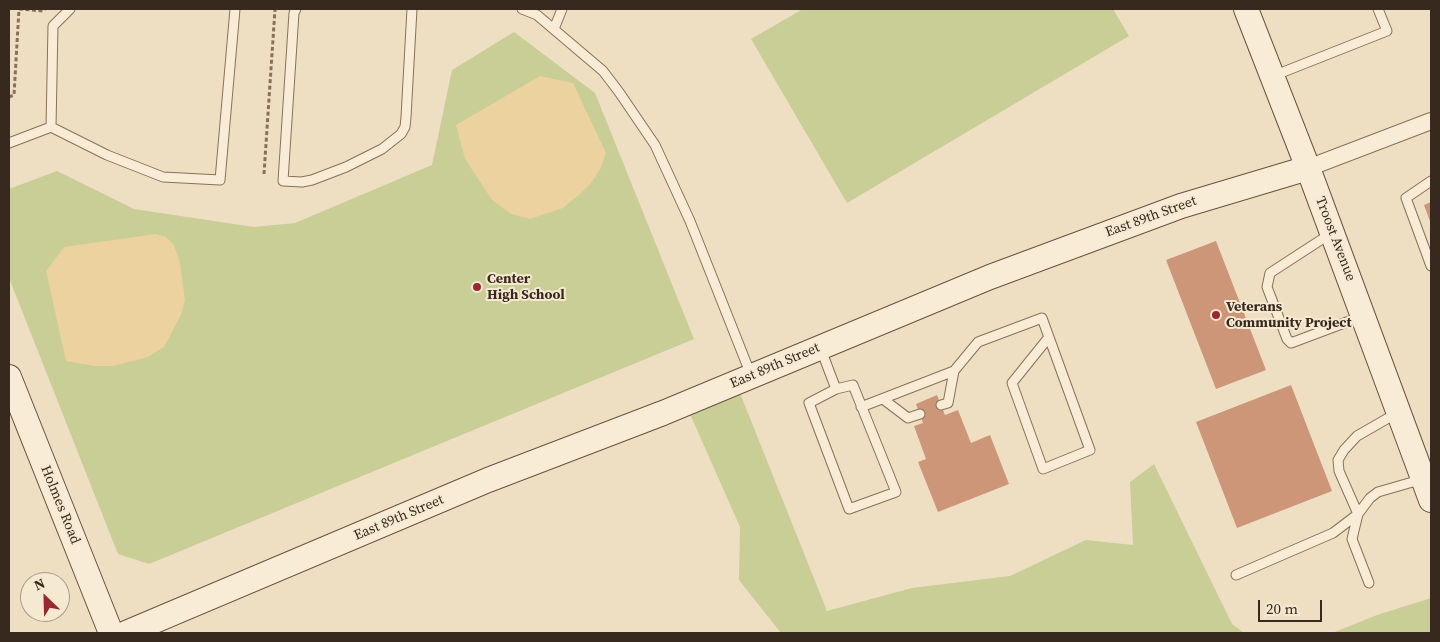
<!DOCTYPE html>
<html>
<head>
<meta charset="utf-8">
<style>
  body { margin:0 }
  #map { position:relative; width:1440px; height:642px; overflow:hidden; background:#eedfc3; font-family:"Source Serif 4",serif }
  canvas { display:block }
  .frame { position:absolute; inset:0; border:10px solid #38291e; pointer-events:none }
  .north { position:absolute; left:20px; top:572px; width:50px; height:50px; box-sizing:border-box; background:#f6e9d2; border:1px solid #aa9c8a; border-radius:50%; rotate:336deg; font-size:14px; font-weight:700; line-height:20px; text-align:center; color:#38291e }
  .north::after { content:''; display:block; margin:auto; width:18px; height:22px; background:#982930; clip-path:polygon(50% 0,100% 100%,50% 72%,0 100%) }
  .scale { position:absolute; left:1258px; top:600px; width:64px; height:22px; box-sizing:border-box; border:2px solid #38291e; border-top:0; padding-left:6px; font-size:15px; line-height:18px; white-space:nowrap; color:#38291e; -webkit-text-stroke:4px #f6e9d2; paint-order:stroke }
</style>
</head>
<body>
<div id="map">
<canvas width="1440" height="642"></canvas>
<div class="frame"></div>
<div class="north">N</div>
<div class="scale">20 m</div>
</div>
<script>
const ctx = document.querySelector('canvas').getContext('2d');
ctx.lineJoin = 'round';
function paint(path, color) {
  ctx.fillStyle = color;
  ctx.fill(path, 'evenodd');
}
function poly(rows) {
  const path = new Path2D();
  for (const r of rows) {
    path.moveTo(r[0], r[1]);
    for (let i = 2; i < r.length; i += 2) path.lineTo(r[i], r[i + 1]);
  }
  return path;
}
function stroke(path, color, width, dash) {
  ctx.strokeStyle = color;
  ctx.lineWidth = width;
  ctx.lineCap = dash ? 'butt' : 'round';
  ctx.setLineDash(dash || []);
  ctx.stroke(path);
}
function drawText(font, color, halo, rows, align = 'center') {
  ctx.font = font + ' "Source Serif 4",serif';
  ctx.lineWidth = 4;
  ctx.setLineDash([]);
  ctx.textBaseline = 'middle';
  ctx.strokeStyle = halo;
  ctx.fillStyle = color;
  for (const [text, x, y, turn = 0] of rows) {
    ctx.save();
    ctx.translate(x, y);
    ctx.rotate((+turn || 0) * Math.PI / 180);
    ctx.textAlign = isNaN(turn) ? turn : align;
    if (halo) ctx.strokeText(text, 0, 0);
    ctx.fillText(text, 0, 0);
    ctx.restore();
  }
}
paint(poly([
  [803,9,1113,9,1129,36,847,203,751,39],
  [514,32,595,93,694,339,149,564,118,554,9,278,9,189,57,171,134,209,254,227,295,223,432,165,452,70],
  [740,393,827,611,912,588,1010,576,1086,540,1133,545,1130,482,1154,464,1232,624,1244,633,781,633,739,580,740,527,690,414],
  [1431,598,1431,633,1332,633,1377,615]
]), '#c9cd96');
paint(poly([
  [540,76,573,83,606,153,601,168,591,183,580,194,563,208,530,219,511,214,492,200,465,159,456,125],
  [156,234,166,237,174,245,180,263,185,300,181,315,164,347,148,357,114,366,94,366,66,361,46,271,64,247]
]), '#ebd29f');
paint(poly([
  [1431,202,1431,224,1424,205],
  [1216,241,1266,370,1216,389,1166,260],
  [1291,385,1332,491,1237,528,1196,422],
  [937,395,945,415,958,410,971,443,990,435,1009,484,938,512,918,462,926,459,914,426,923,423,916,404]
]), '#cd9678');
const lane = poly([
  [296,9,294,13,283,181,302,182,312,180,346,167,382,149,401,134,405,127,406,117,412,9],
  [522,9,537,15,603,71,619,92,655,145,690,221,751,375],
  [554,29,562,9],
  [1273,76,1387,31,1378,9],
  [51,127,53,26,70,9],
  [9,143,51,127,107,155,163,177,220,180,235,9],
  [1431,181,1406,198,1431,266],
  [1330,234,1270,273,1267,287,1287,339,1291,343,1363,316],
  [820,347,836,389,809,403,849,509,896,492,853,385,836,389],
  [883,399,908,418,920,414],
  [941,405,948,403,954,371],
  [861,407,954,371,978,342,1042,318,1090,450,1043,469,1012,383,1049,337],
  [1236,575,1333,533,1358,514,1339,471,1338,460,1344,450,1357,436,1397,413],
  [1369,583,1352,539,1358,514,1370,498,1378,492,1423,479]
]);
const street = poly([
  [1308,168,1431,121]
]);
const secondary = poly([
  [1246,9,1308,168,1431,500],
  [9,377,111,633],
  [126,633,488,480,663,413,990,277,1181,206,1308,168]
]);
stroke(lane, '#897059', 11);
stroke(street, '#897059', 18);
stroke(secondary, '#6a513d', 26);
stroke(poly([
  [19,9,43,11,45,9],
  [9,97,14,95,19,9],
  [264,174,275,9]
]), '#897059', 3, [4, 2.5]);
stroke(lane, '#f9ecd6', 9);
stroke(street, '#f9ecd6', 16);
stroke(secondary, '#f9ecd6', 24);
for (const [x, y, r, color] of [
  [477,287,5,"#982930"],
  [1216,315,5,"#982930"]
]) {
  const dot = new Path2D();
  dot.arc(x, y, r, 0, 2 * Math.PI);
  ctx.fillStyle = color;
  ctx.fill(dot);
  stroke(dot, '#f6e9d2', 2);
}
drawText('14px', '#38291e', '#f6e9d2', [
  ["East 89th Street",1151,217,-20],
  ["Troost Avenue",1335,239,69],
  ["East 89th Street",775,366,-23],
  ["Holmes Road",60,505,68],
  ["East 89th Street",399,518,-23]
]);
drawText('bold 14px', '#38291e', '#f6e9d2', [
  ["Center",487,279],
  ["High School",487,295],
  ["Veterans",1226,307],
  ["Community Project",1226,323]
], 'left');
</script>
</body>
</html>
